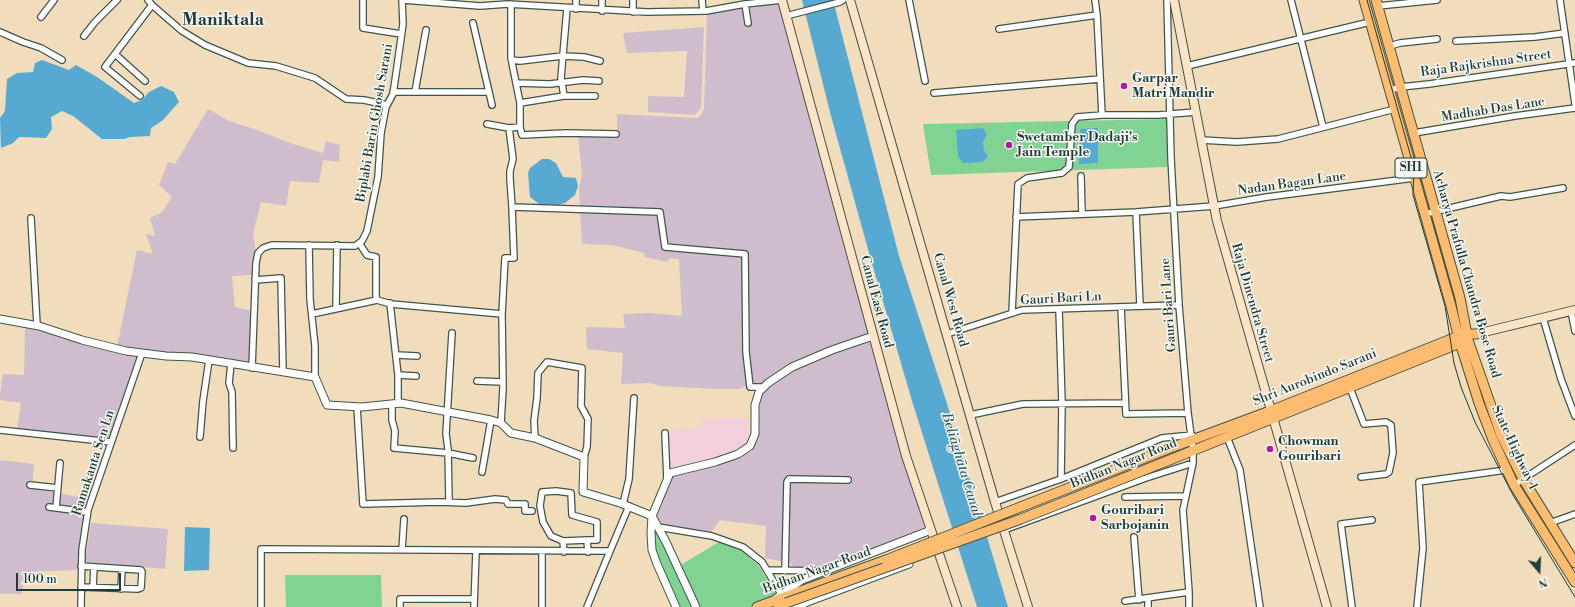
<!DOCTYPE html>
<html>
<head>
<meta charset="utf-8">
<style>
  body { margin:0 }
  #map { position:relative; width:1575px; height:607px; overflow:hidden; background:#f1dcbc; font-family:"Libre Bodoni",serif }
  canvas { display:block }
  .north { position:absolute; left:1519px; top:551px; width:40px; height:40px; -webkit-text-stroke:3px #f6f6f2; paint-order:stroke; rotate:161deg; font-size:11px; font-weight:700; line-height:16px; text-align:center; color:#1f3d34 }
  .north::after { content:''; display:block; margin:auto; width:14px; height:18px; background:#1f3d34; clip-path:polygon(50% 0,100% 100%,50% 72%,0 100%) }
  .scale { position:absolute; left:16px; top:573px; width:105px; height:18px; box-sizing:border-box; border:2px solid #1f3d34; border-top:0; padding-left:5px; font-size:12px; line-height:14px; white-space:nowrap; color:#1f3d34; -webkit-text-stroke:3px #f6f6f2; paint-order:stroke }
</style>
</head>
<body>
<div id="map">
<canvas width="1575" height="607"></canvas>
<div class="north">N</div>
<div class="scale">100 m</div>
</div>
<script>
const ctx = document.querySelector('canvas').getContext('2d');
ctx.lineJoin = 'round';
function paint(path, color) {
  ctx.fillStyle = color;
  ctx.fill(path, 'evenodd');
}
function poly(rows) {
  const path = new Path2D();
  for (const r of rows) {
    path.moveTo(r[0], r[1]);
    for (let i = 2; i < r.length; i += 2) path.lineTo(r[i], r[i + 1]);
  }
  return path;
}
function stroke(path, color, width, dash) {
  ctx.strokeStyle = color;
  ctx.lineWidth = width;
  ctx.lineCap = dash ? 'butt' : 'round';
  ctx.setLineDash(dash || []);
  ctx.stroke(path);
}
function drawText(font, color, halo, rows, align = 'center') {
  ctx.font = font + ' "Libre Bodoni",serif';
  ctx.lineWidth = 3;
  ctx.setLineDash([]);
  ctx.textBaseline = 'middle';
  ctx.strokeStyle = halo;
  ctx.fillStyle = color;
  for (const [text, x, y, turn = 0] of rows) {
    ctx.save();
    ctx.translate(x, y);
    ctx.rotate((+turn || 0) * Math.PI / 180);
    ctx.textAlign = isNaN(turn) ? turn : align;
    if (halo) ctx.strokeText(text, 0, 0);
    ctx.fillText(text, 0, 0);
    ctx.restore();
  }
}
paint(poly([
  [749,418,747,444,737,452,670,473,667,466,669,430,700,428,702,419]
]), '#f3cfde');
paint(poly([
  [780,3,871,335,828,350,763,385,751,384,740,389,716,389,660,386,650,383,621,384,623,353,587,349,586,327,625,328,623,314,651,313,682,316,679,259,670,258,667,262,645,257,644,253,612,245,582,244,579,188,582,175,578,136,617,137,617,114,697,118,701,115,704,109,707,13],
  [704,27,701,108,695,115,648,112,648,96,684,97,687,51,627,53,623,33],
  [208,109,229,121,254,129,290,143,323,153,326,141,340,145,339,162,323,160,319,183,290,181,286,206,261,202,253,234,256,252,253,275,232,276,235,307,252,311,251,366,117,347,137,250,153,254,146,234,155,236,150,218,162,212,172,197,159,185,168,162,175,164],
  [25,327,70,339,140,354,110,439,17,429,21,403,0,400,0,394,3,374,24,375],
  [871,341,897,437,925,527,803,576,790,563,765,558,766,526,720,520,711,532,662,524,657,516,673,476,730,461,751,452,759,437,759,410,762,395,768,387,793,370,836,352],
  [0,460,34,464,32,488,88,499,80,541,78,570,27,572,21,594,0,594],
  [91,523,168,529,165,569,85,562]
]), '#cfbdce');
paint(poly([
  [1167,119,1167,167,931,175,923,124],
  [653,522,693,607,678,607,655,551],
  [719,542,741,550,759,566,776,595,755,607,698,607,679,566],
  [285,575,381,575,382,607,286,607]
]), '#81d394');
paint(poly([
  [802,0,833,0,899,256,949,410,1008,607,977,607,912,401,871,260,831,116],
  [42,60,69,70,76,65,97,77,134,103,142,100,149,92,161,86,174,92,179,102,163,120,151,128,150,136,130,137,124,139,102,139,73,116,62,111,51,117,52,129,46,138,19,137,13,143,1,148,0,118,5,111,7,79,17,73,33,72,35,63],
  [983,128,987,134,983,142,984,150,988,157,982,162,963,163,958,156,956,130],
  [1098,128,1098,163,1079,164,1080,129],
  [542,159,549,159,556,163,563,177,576,178,578,186,575,195,565,203,558,205,539,204,530,197,528,173,530,168],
  [185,527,210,528,209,570,184,571]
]), '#56aad2');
const minor = poly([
  [148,0,152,5,182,31,205,45,248,63,276,66,315,78,346,99,364,100,387,105],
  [363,0,363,28,401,34],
  [403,0,480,6,508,4,647,12,706,11,745,4,782,0],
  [602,0,602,11],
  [633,0,633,12],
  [702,0,703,11],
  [909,0,925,81],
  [1095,0,1097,15,1102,115],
  [1167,0,1171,158,1179,305,1188,413,1193,450,1193,463,1183,510,1189,592,1189,607],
  [1291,0,1323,127],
  [1560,0,1575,104],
  [745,4,748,23],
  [511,5,511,58,520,103,520,127,522,135,566,133,616,134],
  [1378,6,1437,0],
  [576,9,576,0],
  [786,16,840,2,843,0],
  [41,17,54,0],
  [473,23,492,105],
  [999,29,1097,15],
  [0,32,23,42,41,48,62,60],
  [84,36,95,22,117,0],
  [1456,41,1535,37,1565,33],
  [1390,46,1400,43,1437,39],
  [115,54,145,81],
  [512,60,520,61,562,56,584,57,600,61],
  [1187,66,1370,22],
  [516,83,550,84,583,80,599,81],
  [1390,90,1401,87,1429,84,1575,63],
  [393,92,488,92],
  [415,92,426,30],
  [934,93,1100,79],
  [140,96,105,67,152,5],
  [564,96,561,78,567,8],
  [520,103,564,96,595,96],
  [487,124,509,128,520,127],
  [1414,133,1515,116,1575,108],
  [1201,140,1237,142,1278,139,1395,109],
  [1081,176,1082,214],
  [512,207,660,212,665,247,745,254,746,352,750,387,763,387],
  [1136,212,1140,306],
  [1425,214,1501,196,1510,197,1563,188],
  [1016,217,1136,212,1214,206,1267,197,1414,178],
  [31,218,37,325],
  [359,243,367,255,376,257,376,296,377,300,391,304,502,314],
  [309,245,310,299,315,346,315,377],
  [255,280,281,278,283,372],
  [390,303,398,375,398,403],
  [1121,307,1126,414,1188,413],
  [336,309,337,245],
  [1059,309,1062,403,1061,479],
  [1571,311,1575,331],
  [1012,313,1018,184,1027,178,1062,173,1069,167,1072,124,1077,117,1102,115,1158,115,1196,112],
  [312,314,377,300],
  [1543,318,1561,379,1575,416],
  [947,334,1022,310,1179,305],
  [396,355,417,356],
  [231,364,229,383,232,392,233,448],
  [252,368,256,263,258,253,263,248,272,245,355,246,362,241,367,231,378,177,381,133,386,107,393,94,397,67,403,24,402,0],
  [398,375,416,376],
  [477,381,503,382],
  [1350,388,1364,424,1386,422,1391,425,1393,453,1389,472,1386,474,1361,477],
  [392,404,392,420,395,431,394,448,448,453,473,458],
  [357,407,363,504,439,502,466,503,495,499,506,500,508,504,525,504,525,511,532,511],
  [970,415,1023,404,1125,403],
  [501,423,503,388,502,314,505,258,514,258,512,207,510,179,510,171,513,159,509,128],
  [0,430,111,442],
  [665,433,667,480],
  [200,437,203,401,209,360],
  [1227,437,1240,470,1260,607],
  [535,438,534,421,537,398,538,373,547,362,582,368,581,406,588,419,587,447,584,457],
  [482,472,491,420],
  [30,485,58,488],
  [1514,485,1575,445],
  [1125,497,1185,496],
  [449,502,448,449,446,434,452,333],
  [995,502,1061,479,1162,438,1192,435],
  [623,504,629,479,634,398],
  [49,507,87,512],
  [56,508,60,463],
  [1550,523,1575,514],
  [658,527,712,536,743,547,762,562,781,594],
  [1004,530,1146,478,1193,463],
  [1134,537,1139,600],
  [563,541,587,540],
  [402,550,404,519],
  [542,552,542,607],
  [564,552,563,541,551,536,543,522,540,506,542,492,556,491,571,493,572,515,597,522,597,540,587,540,588,552],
  [767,570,821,571],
  [785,571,787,482,789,479,848,480],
  [81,587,138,589,141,588,142,572,141,570,81,566],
  [93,587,94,567],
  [121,589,122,569],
  [1148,599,1148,607],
  [1125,601,1189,592],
  [81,607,82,550,88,510,142,353],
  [261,607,261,549,610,551,629,506],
  [400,607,400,599,474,599],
  [474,607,476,551],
  [587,607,610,551],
  [1352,607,1341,524,1372,520],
  [1417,607,1423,548,1419,482,1506,470]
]);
const tertiary = poly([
  [0,319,39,326,82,340,126,351,166,356,192,357,315,377,327,405,362,407,401,403,491,420,501,423,511,433,535,438,584,457,583,492,620,503,652,516,666,542,696,607],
  [775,599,802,580,931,530],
  [676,607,657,564,652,550,651,533,652,516,670,473,715,462,738,454,750,446,755,434,755,405,759,392,768,383,792,367,832,350,873,336],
  [796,607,810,601,909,564]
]);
const secondary = poly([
  [782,0,906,456,957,607],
  [850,0,995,502,1028,607],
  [1174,0,1217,221,1327,607],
  [1476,334,1575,310]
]);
const primary = poly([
  [1364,0,1451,306,1460,343,1479,403,1493,440,1514,485,1575,582],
  [1376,0,1460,298,1468,340,1490,403,1501,435,1523,479,1575,563],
  [1165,450,1270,411,1459,336,1467,334,1476,334],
  [1172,459,1465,341],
  [757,607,886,560],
  [778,607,786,603]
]);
stroke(minor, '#3e5548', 8);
stroke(tertiary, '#3e5548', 9);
stroke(secondary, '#3e5548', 10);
stroke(primary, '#3e5548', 11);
stroke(minor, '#fff', 5.5);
stroke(tertiary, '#fff', 7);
stroke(secondary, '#fee4c6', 8);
stroke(primary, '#fdbc70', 9);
stroke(poly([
  [1367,0,1414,168,1413,195,1445,306,1454,363,1461,387,1475,422,1513,495,1575,597]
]), '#1f3d34', 1);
const primaryBridge = poly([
  [886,560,1165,450],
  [786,603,1021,519,1172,459]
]);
stroke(primaryBridge, '#3e5548', 11, []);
stroke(primaryBridge, '#fdbc70', 9);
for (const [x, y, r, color] of [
  [1124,86,4,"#b5179e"],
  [1009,145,4,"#b5179e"],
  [1270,449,4,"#b5179e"],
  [1093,518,4,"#b5179e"]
]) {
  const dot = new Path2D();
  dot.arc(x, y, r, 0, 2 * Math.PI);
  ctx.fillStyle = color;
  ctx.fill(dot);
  stroke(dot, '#f6f6f2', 1.5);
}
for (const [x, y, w] of [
  [1411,168,32]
]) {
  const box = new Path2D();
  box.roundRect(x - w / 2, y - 10, w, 20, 3);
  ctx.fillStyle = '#f6f6f2';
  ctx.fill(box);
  stroke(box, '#1f3d34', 1);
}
drawText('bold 12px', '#1f3d34', null, [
  ["SH1",1411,168]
]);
drawText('13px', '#1f3d34', '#f6f6f2', [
  ["Raja Rajkrishna Street",1486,64,-8],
  ["Madhab Das Lane",1493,110,-9],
  ["Biplabi Barin Ghosh Sarani",375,123,-80],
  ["Nadan Bagan Lane",1292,184,-8],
  ["Acharya Prafulla Chandra Bose Road",1466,274,74],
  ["Gauri Bari Ln",1061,299,-3],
  ["Canal West Road",950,300,74],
  ["Canal East Road",876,302,75],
  ["Raja Dinendra Street",1252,303,74],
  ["Gauri Bari Lane",1169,305,-94],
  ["Shri Aurobindo Sarani",1315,378,-22],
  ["State Highway 1",1514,448,65],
  ["Ramakanta Sen Ln",94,463,-72],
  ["Bidhan Nagar Road",1124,464,-22],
  ["Bidhan Nagar Road",817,571,-20]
]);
drawText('bold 13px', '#1f3d34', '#f6f6f2', [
  ["Garpar",1132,79],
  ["Matri Mandir",1132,94],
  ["Swetamber Dadaji's",1017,138],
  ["Jain Temple",1017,153],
  ["Chowman",1278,442],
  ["Gouribari",1278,457],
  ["Gouribari",1101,511],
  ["Sarbojanin",1101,526]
], 'left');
drawText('italic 14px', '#305e63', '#f6f6f2', [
  ["Beliāghāta Canal",961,465,73]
]);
drawText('bold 17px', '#1f3d34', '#f6f6f2', [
  ["Maniktala",223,21]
]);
</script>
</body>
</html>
